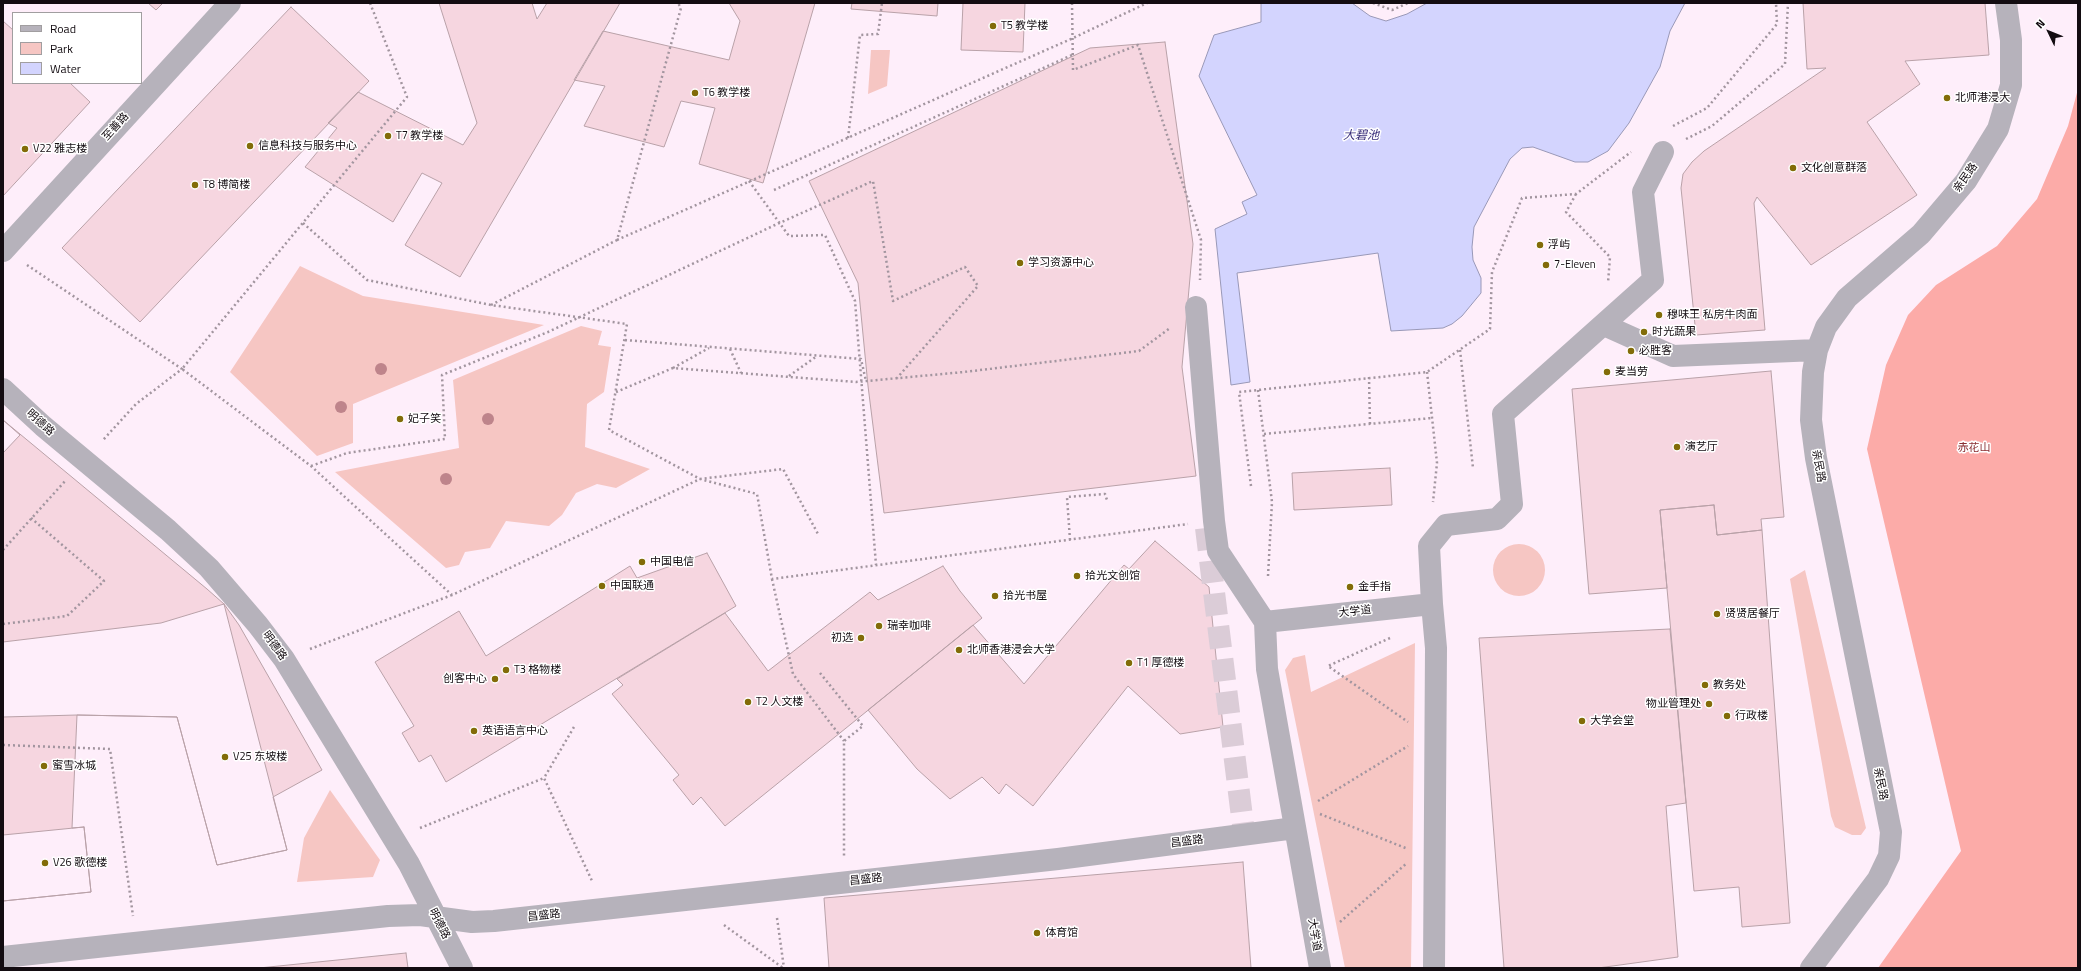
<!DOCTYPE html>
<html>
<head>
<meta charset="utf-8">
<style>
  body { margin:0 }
  #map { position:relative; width:2081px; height:971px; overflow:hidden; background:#feeefa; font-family:"Titillium Web",sans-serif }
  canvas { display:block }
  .frame { position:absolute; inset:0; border:4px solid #130c11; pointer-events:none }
  .legend { position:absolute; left:12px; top:12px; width:130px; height:72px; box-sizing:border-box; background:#fff; border:1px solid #a19ea0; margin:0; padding:5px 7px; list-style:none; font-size:12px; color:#130c11 }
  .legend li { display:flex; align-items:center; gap:8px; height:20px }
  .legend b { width:20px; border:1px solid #a19ea0 }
  .north { position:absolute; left:2029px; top:12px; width:40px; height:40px; -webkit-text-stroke:3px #fff; paint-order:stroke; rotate:313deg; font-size:11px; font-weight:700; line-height:16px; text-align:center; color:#130c11 }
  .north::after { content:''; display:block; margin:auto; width:14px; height:18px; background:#130c11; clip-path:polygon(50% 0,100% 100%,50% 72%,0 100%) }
</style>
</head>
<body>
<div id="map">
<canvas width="2081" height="971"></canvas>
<div class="frame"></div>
<ul class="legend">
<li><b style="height:5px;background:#b6b2bb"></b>Road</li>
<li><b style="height:11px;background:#f6c6c3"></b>Park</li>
<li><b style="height:11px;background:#d3d4fe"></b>Water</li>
</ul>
<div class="north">N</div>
</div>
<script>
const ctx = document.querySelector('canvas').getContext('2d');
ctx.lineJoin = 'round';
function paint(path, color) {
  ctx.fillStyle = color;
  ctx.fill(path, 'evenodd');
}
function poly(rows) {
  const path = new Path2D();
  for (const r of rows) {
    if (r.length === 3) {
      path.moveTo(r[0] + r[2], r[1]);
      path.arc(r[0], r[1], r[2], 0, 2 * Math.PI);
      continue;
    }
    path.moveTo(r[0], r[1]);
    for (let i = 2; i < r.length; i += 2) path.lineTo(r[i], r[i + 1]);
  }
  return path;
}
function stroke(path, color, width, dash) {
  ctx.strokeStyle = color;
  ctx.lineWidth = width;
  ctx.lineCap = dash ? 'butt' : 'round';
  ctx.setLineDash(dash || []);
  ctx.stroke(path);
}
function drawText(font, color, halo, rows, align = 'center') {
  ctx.font = font + ' "Titillium Web","Noto Sans SC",sans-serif';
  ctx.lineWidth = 3;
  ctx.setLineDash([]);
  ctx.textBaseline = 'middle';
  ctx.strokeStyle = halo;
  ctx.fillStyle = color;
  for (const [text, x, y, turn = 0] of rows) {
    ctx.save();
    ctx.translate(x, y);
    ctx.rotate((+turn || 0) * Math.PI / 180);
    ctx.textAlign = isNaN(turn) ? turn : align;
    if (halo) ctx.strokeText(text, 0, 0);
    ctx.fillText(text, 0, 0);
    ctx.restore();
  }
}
paint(poly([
  [871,50,890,50,887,86,868,94],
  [300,266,363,296,544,325,353,404,353,443,317,456,230,372],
  [581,326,602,331,598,345,611,347,604,392,587,404,585,447,650,469,616,488,597,484,576,493,562,515,549,526,506,521,490,548,465,552,459,565,446,568,335,472,459,448,453,380],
  [1519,570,26],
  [1805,570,1866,828,1861,835,1852,835,1835,827,1831,816,1790,579],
  [1415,643,1411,968,1345,968,1285,670,1293,658,1305,655,1311,692],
  [330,790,380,860,373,877,297,882,304,838]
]), '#f6c6c3');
paint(poly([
  [2078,89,2078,968,1878,968,1961,851,1867,449,1886,365,1908,315,1936,285,1997,246,2037,199,2068,126]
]), '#fcaba8');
const water = poly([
  [1261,3,1352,3,1370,16,1386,21,1407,14,1427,3,1685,3,1670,31,1660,67,1629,123,1608,151,1588,162,1575,162,1533,147,1522,148,1510,159,1474,227,1472,247,1473,260,1481,278,1481,293,1462,316,1452,324,1443,328,1391,331,1378,253,1237,273,1250,382,1231,385,1215,229,1247,214,1242,202,1257,195,1199,76,1214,35,1261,22,1261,3]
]);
paint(water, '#d3d4fe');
stroke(water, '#9998b7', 1);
const building = poly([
  [148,3,163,3,156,10,148,3],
  [439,3,532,3,537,19,547,3,620,3,460,277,405,245,442,183,422,173,393,222,305,167,337,128,328,123,358,92,463,145,477,123,439,3],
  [729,3,815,3,763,183,699,164,715,108,681,101,664,147,584,126,605,86,574,80,603,31,729,60,740,21,729,3],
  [852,3,938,3,937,16,851,9,852,3],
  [963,3,1025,3,1023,52,961,50,963,3],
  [1803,3,1985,3,1989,55,1905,61,1920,84,1867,122,1917,195,1811,265,1757,197,1754,203,1765,330,1696,335,1681,188,1683,174,1692,162,1704,151,1826,68,1807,69,1803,3],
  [291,7,369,81,140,322,62,248,291,7],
  [3,21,13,30,13,83,70,83,90,102,3,196,3,21],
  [1165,42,1193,244,1182,367,1196,476,884,513,868,386,858,283,809,181,1090,48,1165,42],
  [1771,371,1784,517,1761,519,1762,530,1717,535,1714,505,1660,510,1667,588,1589,594,1572,389,1771,371],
  [3,420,207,589,224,604,239,625,322,770,273,797,287,850,217,865,177,717,77,715,72,828,84,827,91,892,3,901,3,420],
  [3,420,20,435,3,453,3,420],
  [1390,468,1392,505,1294,510,1292,473,1390,468],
  [1714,505,1717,535,1762,530,1790,923,1742,927,1739,887,1694,891,1660,510,1714,505],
  [1155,541,1209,587,1223,727,1180,734,1128,686,1033,806,1006,784,999,794,982,777,950,799,917,769,868,710,973,625,1024,684,1124,565,1129,569,1155,541],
  [707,553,736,606,446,782,431,755,419,762,402,733,414,726,375,662,459,611,486,656,630,566,637,578,707,553],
  [943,566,960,591,982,618,725,826,701,797,693,805,673,780,679,775,612,694,623,685,617,679,725,613,768,671,870,592,878,600,943,566],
  [224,604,287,850,217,865,177,717,77,715,3,717,3,642,161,623,224,604],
  [1670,629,1686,803,1666,806,1678,957,1598,968,1504,968,1479,638,1670,629],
  [84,827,91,892,3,901,3,835,84,827],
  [1243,862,1251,968,829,968,824,898,1243,862],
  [406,953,408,968,259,968,406,953]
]);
paint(building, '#f6d6e0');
stroke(building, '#b9a1a8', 1);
stroke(poly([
  [1206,528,1244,833]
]), '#dbccd7', 22, [22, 11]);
stroke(poly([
  [370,3,407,97,182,369,311,466,452,595,700,479,783,469,818,534],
  [1072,3,1073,70,1138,45,1201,240,1200,280],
  [1373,3,1392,10,1408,3],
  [1673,126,1707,108,1777,24,1776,3],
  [848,138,860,35,878,34,882,3],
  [1686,139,1712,126,1785,64,1788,3],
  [749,181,789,236,825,235,855,301,876,565],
  [774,190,1072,55],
  [1576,194,1566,212,1610,257,1608,283],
  [303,223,367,280,491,305,627,324,609,430,700,479,757,494,772,579,1188,524],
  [617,240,1071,39,1147,3],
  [27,265,182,369,136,404,103,440],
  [491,305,617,240,681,8,678,3],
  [625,340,861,359,866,381],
  [730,349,741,373],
  [1460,350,1473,468],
  [673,368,709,348],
  [1427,372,1437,463,1433,502],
  [789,376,817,356],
  [1369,377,1370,425],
  [1258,390,1272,502,1268,576],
  [616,392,673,368,856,382,964,372,1139,351,1170,328],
  [1264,434,1432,418],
  [311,466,347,453,445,439,442,375,548,332,775,225,873,181,893,301,965,267,978,286,897,378],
  [1251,486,1239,392,1427,372,1490,329,1492,272,1522,198,1576,194,1631,152],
  [1070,540,1067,497,1105,494,1107,500],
  [3,550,66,480],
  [772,579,793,674,844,741],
  [3,624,67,616,104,581,31,518],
  [1390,638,1328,666,1408,722],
  [310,649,452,595],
  [820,673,863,726,844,741,844,856],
  [574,727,544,778,593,883],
  [3,745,110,749,133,916],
  [1318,801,1408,746],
  [1320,814,1408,849],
  [420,828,544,778],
  [777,918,784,968],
  [1340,922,1407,863],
  [724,925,783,968]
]), '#a2959f', 2.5, [2, 3]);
stroke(poly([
  [3,251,230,3],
  [1196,307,1214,521,1218,551,1265,622],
  [1604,325,1673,356,1817,350],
  [3,389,43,426,168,530,209,568,258,625,284,659,409,864,462,968],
  [1432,604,1429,546,1446,525,1497,519,1512,504,1503,414,1653,280,1643,192,1663,152],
  [3,957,388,916,420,915,472,922,494,921,1058,859,1295,828],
  [1320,968,1267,669,1265,622,1432,604,1436,648,1434,968],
  [1811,968,1878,879,1889,856,1891,832,1816,458,1811,420,1813,372,1817,350,1826,327,1847,298,1921,234,1966,181,1998,129,2011,85,2011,40,2006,3]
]), '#b6b2bb', 22);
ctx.fillStyle = '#be848b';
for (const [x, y] of [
  [381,369],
  [341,407],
  [488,419],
  [446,479]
]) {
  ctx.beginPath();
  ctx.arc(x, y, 6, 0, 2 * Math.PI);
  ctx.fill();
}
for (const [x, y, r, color] of [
  [993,26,4,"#826c08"],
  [695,93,4,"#826c08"],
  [1947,98,4,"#826c08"],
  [388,136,4,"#826c08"],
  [250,146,4,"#826c08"],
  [25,149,4,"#826c08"],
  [1793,168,4,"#826c08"],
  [195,185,4,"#826c08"],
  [1540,245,4,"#826c08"],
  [1020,263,4,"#826c08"],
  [1546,265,4,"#826c08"],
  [1659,315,4,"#826c08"],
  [1644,332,4,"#826c08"],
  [1631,351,4,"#826c08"],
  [1607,372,4,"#826c08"],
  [400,419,4,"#826c08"],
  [1677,447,4,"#826c08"],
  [642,562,4,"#826c08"],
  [1077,576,4,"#826c08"],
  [602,586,4,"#826c08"],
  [1350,587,4,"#826c08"],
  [995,596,4,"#826c08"],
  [1717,614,4,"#826c08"],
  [879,626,4,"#826c08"],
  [861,638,4,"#826c08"],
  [959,650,4,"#826c08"],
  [1129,663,4,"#826c08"],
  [506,670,4,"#826c08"],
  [495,679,4,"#826c08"],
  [1705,685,4,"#826c08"],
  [748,702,4,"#826c08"],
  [1709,704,4,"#826c08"],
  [1727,716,4,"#826c08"],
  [1582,721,4,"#826c08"],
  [474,731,4,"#826c08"],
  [225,757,4,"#826c08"],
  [44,766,4,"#826c08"],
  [45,863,4,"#826c08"],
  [1037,933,4,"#826c08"]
]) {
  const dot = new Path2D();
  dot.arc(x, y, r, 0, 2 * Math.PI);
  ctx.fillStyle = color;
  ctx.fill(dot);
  stroke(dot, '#fff', 1.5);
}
drawText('11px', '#130c11', '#fff', [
  ["T5 教学楼",1001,26],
  ["T6 教学楼",703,93],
  ["北师港浸大",1955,98],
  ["T7 教学楼",396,136],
  ["信息科技与服务中心",258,146],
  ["V22 雅志楼",33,149],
  ["文化创意群落",1801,168],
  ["T8 博简楼",203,185],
  ["浮屿",1548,245],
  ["学习资源中心",1028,263],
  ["7-Eleven",1554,265],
  ["穆味王 私房牛肉面",1667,315],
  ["时光蔬果",1652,332],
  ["必胜客",1639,351],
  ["麦当劳",1615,372],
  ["妃子笑",408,419],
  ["演艺厅",1685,447],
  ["中国电信",650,562],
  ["拾光文创馆",1085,576],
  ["中国联通",610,586],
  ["金手指",1358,587],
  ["拾光书屋",1003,596],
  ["贤贤居餐厅",1725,614],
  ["瑞幸咖啡",887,626],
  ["初选",853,638,"right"],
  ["北师香港浸会大学",967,650],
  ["T1 厚德楼",1137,663],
  ["T3 格物楼",514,670],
  ["创客中心",487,679,"right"],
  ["教务处",1713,685],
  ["T2 人文楼",756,702],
  ["物业管理处",1701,704,"right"],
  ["行政楼",1735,716],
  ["大学会堂",1590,721],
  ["英语语言中心",482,731],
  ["V25 东坡楼",233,757],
  ["蜜雪冰城",52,766],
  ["V26 歌德楼",53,863],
  ["体育馆",1045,933]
], 'left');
drawText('11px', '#130c11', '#fff', [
  ["至善路",116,127,-48],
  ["亲民路",1966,178,-55],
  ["明德路",40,423,42],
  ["亲民路",1818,466,80],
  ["大学道",1355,612,-6],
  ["明德路",274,646,54],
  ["亲民路",1880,784,79],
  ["昌盛路",1187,842,-7],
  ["昌盛路",866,880,-6],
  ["昌盛路",544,916,-6],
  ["明德路",439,924,63],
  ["大学道",1314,935,80]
]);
drawText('11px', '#8a2d30', '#fff', [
  ["赤花山",1974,448]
]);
drawText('italic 12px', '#372c79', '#fff', [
  ["大碧池",1361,136]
]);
</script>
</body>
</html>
